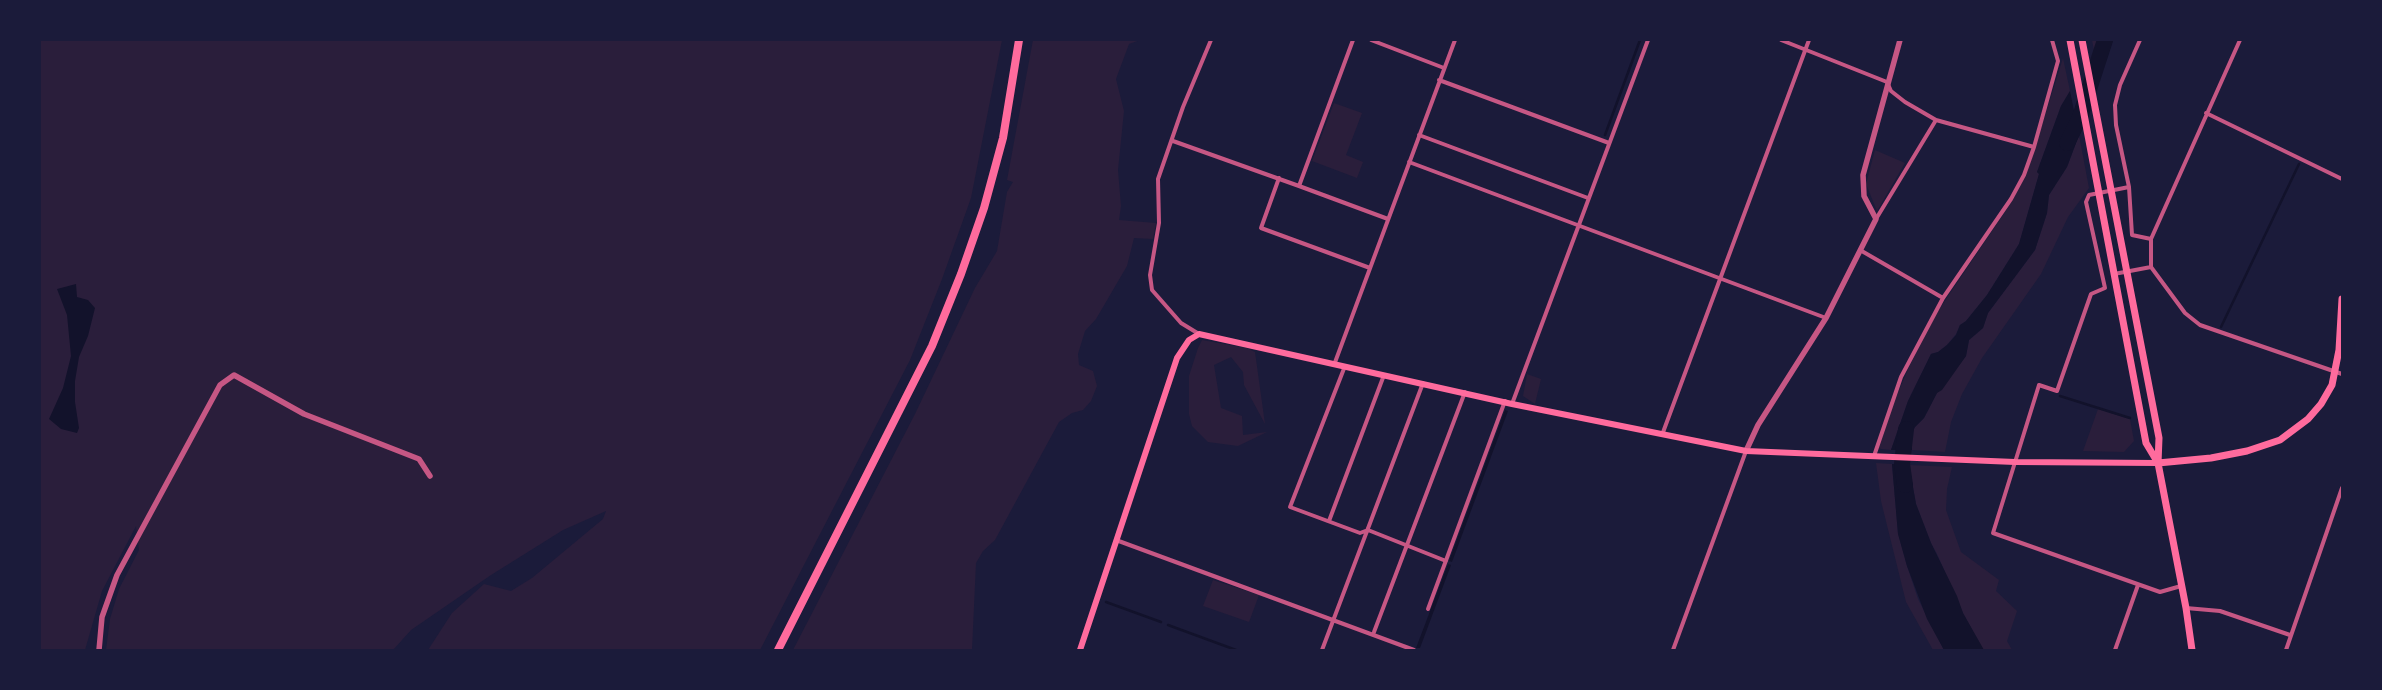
<!DOCTYPE html>
<html>
<head>
<meta charset="utf-8">
<style>
  body { margin:0 }
  #map { position:relative; width:2382px; height:690px; overflow:hidden; background:#1b1b3a; font-family:"Titillium Web",sans-serif }
  canvas { display:block }
  .frame { position:absolute; inset:0; border:41px solid #1b1b3a; pointer-events:none }
</style>
</head>
<body>
<div id="map">
<canvas width="2382" height="690"></canvas>
<div class="frame"></div>
</div>
<script>
const ctx = document.querySelector('canvas').getContext('2d');
ctx.lineJoin = 'round';
function paint(path, color) {
  ctx.fillStyle = color;
  ctx.fill(path, 'evenodd');
}
function poly(rows) {
  const path = new Path2D();
  for (const r of rows) {
    path.moveTo(r[0], r[1]);
    for (let i = 2; i < r.length; i += 2) path.lineTo(r[i], r[i + 1]);
  }
  return path;
}
function stroke(path, color, width, dash) {
  ctx.strokeStyle = color;
  ctx.lineWidth = width;
  ctx.lineCap = dash ? 'butt' : 'round';
  ctx.setLineDash(dash || []);
  ctx.stroke(path);
}
paint(poly([
  [40,40,1002,40,971,198,942,279,910,360,760,650,428,650,452,613,484,584,511,591,532,578,603,519,606,511,563,530,491,575,411,630,393,650,106,650,110,619,119,589,139,550,136,526,102,591,85,650,40,650],
  [1033,40,1140,40,1129,44,1116,79,1124,111,1118,170,1121,206,1119,220,1156,223,1153,239,1134,238,1127,266,1096,319,1085,331,1078,354,1079,365,1093,371,1097,386,1091,401,1083,410,1072,413,1059,422,995,540,983,551,976,563,972,650,793,650,915,414,975,288,997,251,1007,192,1013,182,1007,180],
  [2092,40,2100,40,2095,56],
  [2063,58,2070,91,2061,106,2037,172,2039,174,2019,244,1987,295,1966,321,1960,325,1956,334,1947,345,1938,352,1931,354,1908,401,1891,450,1881,449,1879,448,1891,409,1909,367,1936,314,2011,203,2026,176],
  [1334,103,1362,113,1346,155,1363,162,1357,178,1312,161],
  [2079,135,2089,188,2068,217,2041,274,1982,358,1962,394,1951,422,1945,452,1912,450,1912,433,1915,427,1924,418,1937,393,1966,356,1969,340,1983,328,1988,313,2035,250,2047,213,2049,195,2067,167],
  [1875,150,1905,163,1877,211,1866,184],
  [1202,340,1247,348,1255,352,1265,424,1244,385,1243,372,1231,357,1214,365,1221,408,1242,416,1243,435,1267,432,1238,446,1208,442,1192,426,1189,414,1189,376,1198,348],
  [1527,374,1541,379,1535,404,1523,396],
  [2098,409,2130,419,2134,441,2124,452,2083,451],
  [1876,463,1892,464,1898,533,1907,566,1918,599,1944,650,1933,650,1906,602,1881,501],
  [1909,465,1952,467,1947,489,1946,510,1961,552,1999,580,1996,591,2017,611,2007,641,2012,650,1984,650,1981,647,1963,613,1937,554,1931,543,1916,504],
  [1213,580,1259,595,1249,622,1203,606]
]), '#2a1e3b');
paint(poly([
  [2100,40,2113,40,2100,78,2095,56],
  [2070,91,2079,135,2067,167,2049,195,2047,213,2035,250,1988,313,1983,328,1969,340,1966,356,1942,390,1937,393,1924,418,1915,427,1912,433,1912,450,1891,450,1908,401,1931,354,1938,352,1947,345,1956,335,1960,325,1966,321,1987,295,2019,244,2039,174,2037,172,2061,106],
  [76,284,77,297,88,300,95,308,88,336,79,357,75,381,75,402,79,428,77,433,61,429,49,419,63,388,71,356,67,315,57,289],
  [1505,410,1508,411,1452,562,1449,561],
  [1892,464,1909,465,1916,504,1931,543,1957,596,1963,613,1984,650,1944,650,1927,619,1907,566,1898,534],
  [1448,564,1451,565,1420,648,1416,648]
]), '#12122b');
paint(poly([
  [2070,89,2072,90,2081,135,2080,139]
]), '#1b1b3a');
stroke(poly([
  [1605,135,1640,40],
  [2221,327,2299,164],
  [2060,396,2130,418],
  [1106,602,1161,622],
  [1168,625,1236,650]
]), '#12122b', 2.5);
stroke(poly([
  [2067,143,2080,117,2105,40],
  [1905,485,1902,464,1906,429]
]), '#12122b', 16);
stroke(poly([
  [1353,40,1299,186,1388,219],
  [1371,40,1444,68],
  [1781,40,1887,82,1891,91,1905,102,1936,120,2034,147,2058,61,2052,40],
  [2140,40,2120,85,2115,105,2116,125,2129,187,2132,235,2151,239],
  [2240,40,2151,239,2151,267,2185,313,2200,325,2342,374],
  [1439,80,1609,143],
  [2206,113,2342,179],
  [1419,135,1588,198],
  [1173,141,1299,186],
  [1409,162,1826,318],
  [1279,178,1261,228,1370,268],
  [2129,187,2089,195,2086,202,2105,288,2091,294,2057,391,2039,385,1993,533,2160,592,2181,586],
  [1876,219,1936,120],
  [1860,250,1943,298],
  [2114,274,2151,267],
  [1199,334,1181,323,1152,290,1150,275,1159,223,1158,179,1183,107,1211,40],
  [1334,365,1455,40],
  [1345,366,1290,507,1360,533,1368,530,1446,561],
  [1512,404,1648,40],
  [1662,435,1809,40],
  [1874,456,1901,377,1943,298,2011,199,2024,175,2034,147],
  [1329,521,1384,375],
  [1116,540,1414,650],
  [2186,608,2220,611,2290,635],
  [1428,609,1505,401],
  [1374,632,1465,392],
  [1322,650,1423,383],
  [1673,650,1746,451],
  [2115,650,2138,585],
  [2286,650,2342,488]
]), '#c65784', 4);
stroke(poly([
  [1746,451,1758,425,1826,318,1876,219,1864,196,1863,175,1900,40],
  [99,650,102,617,117,575,220,385,234,375,304,414,419,459,430,476]
]), '#c65784', 5.5);
stroke(poly([
  [1080,650,1177,358,1189,340,1199,334,1512,404,1746,451,2015,462,2158,463]
]), '#ff6b9d', 6);
stroke(poly([
  [2070,40,2146,443,2158,463],
  [2082,40,2159,438,2158,463,2186,608,2192,650],
  [2158,463,2211,458,2247,451,2280,440,2308,419,2321,404,2332,385,2339,350,2342,299]
]), '#ff6b9d', 7);
stroke(poly([
  [778,650,932,346,961,274,984,208,1003,138,1019,40]
]), '#ff6b9d', 8);
</script>
</body>
</html>
